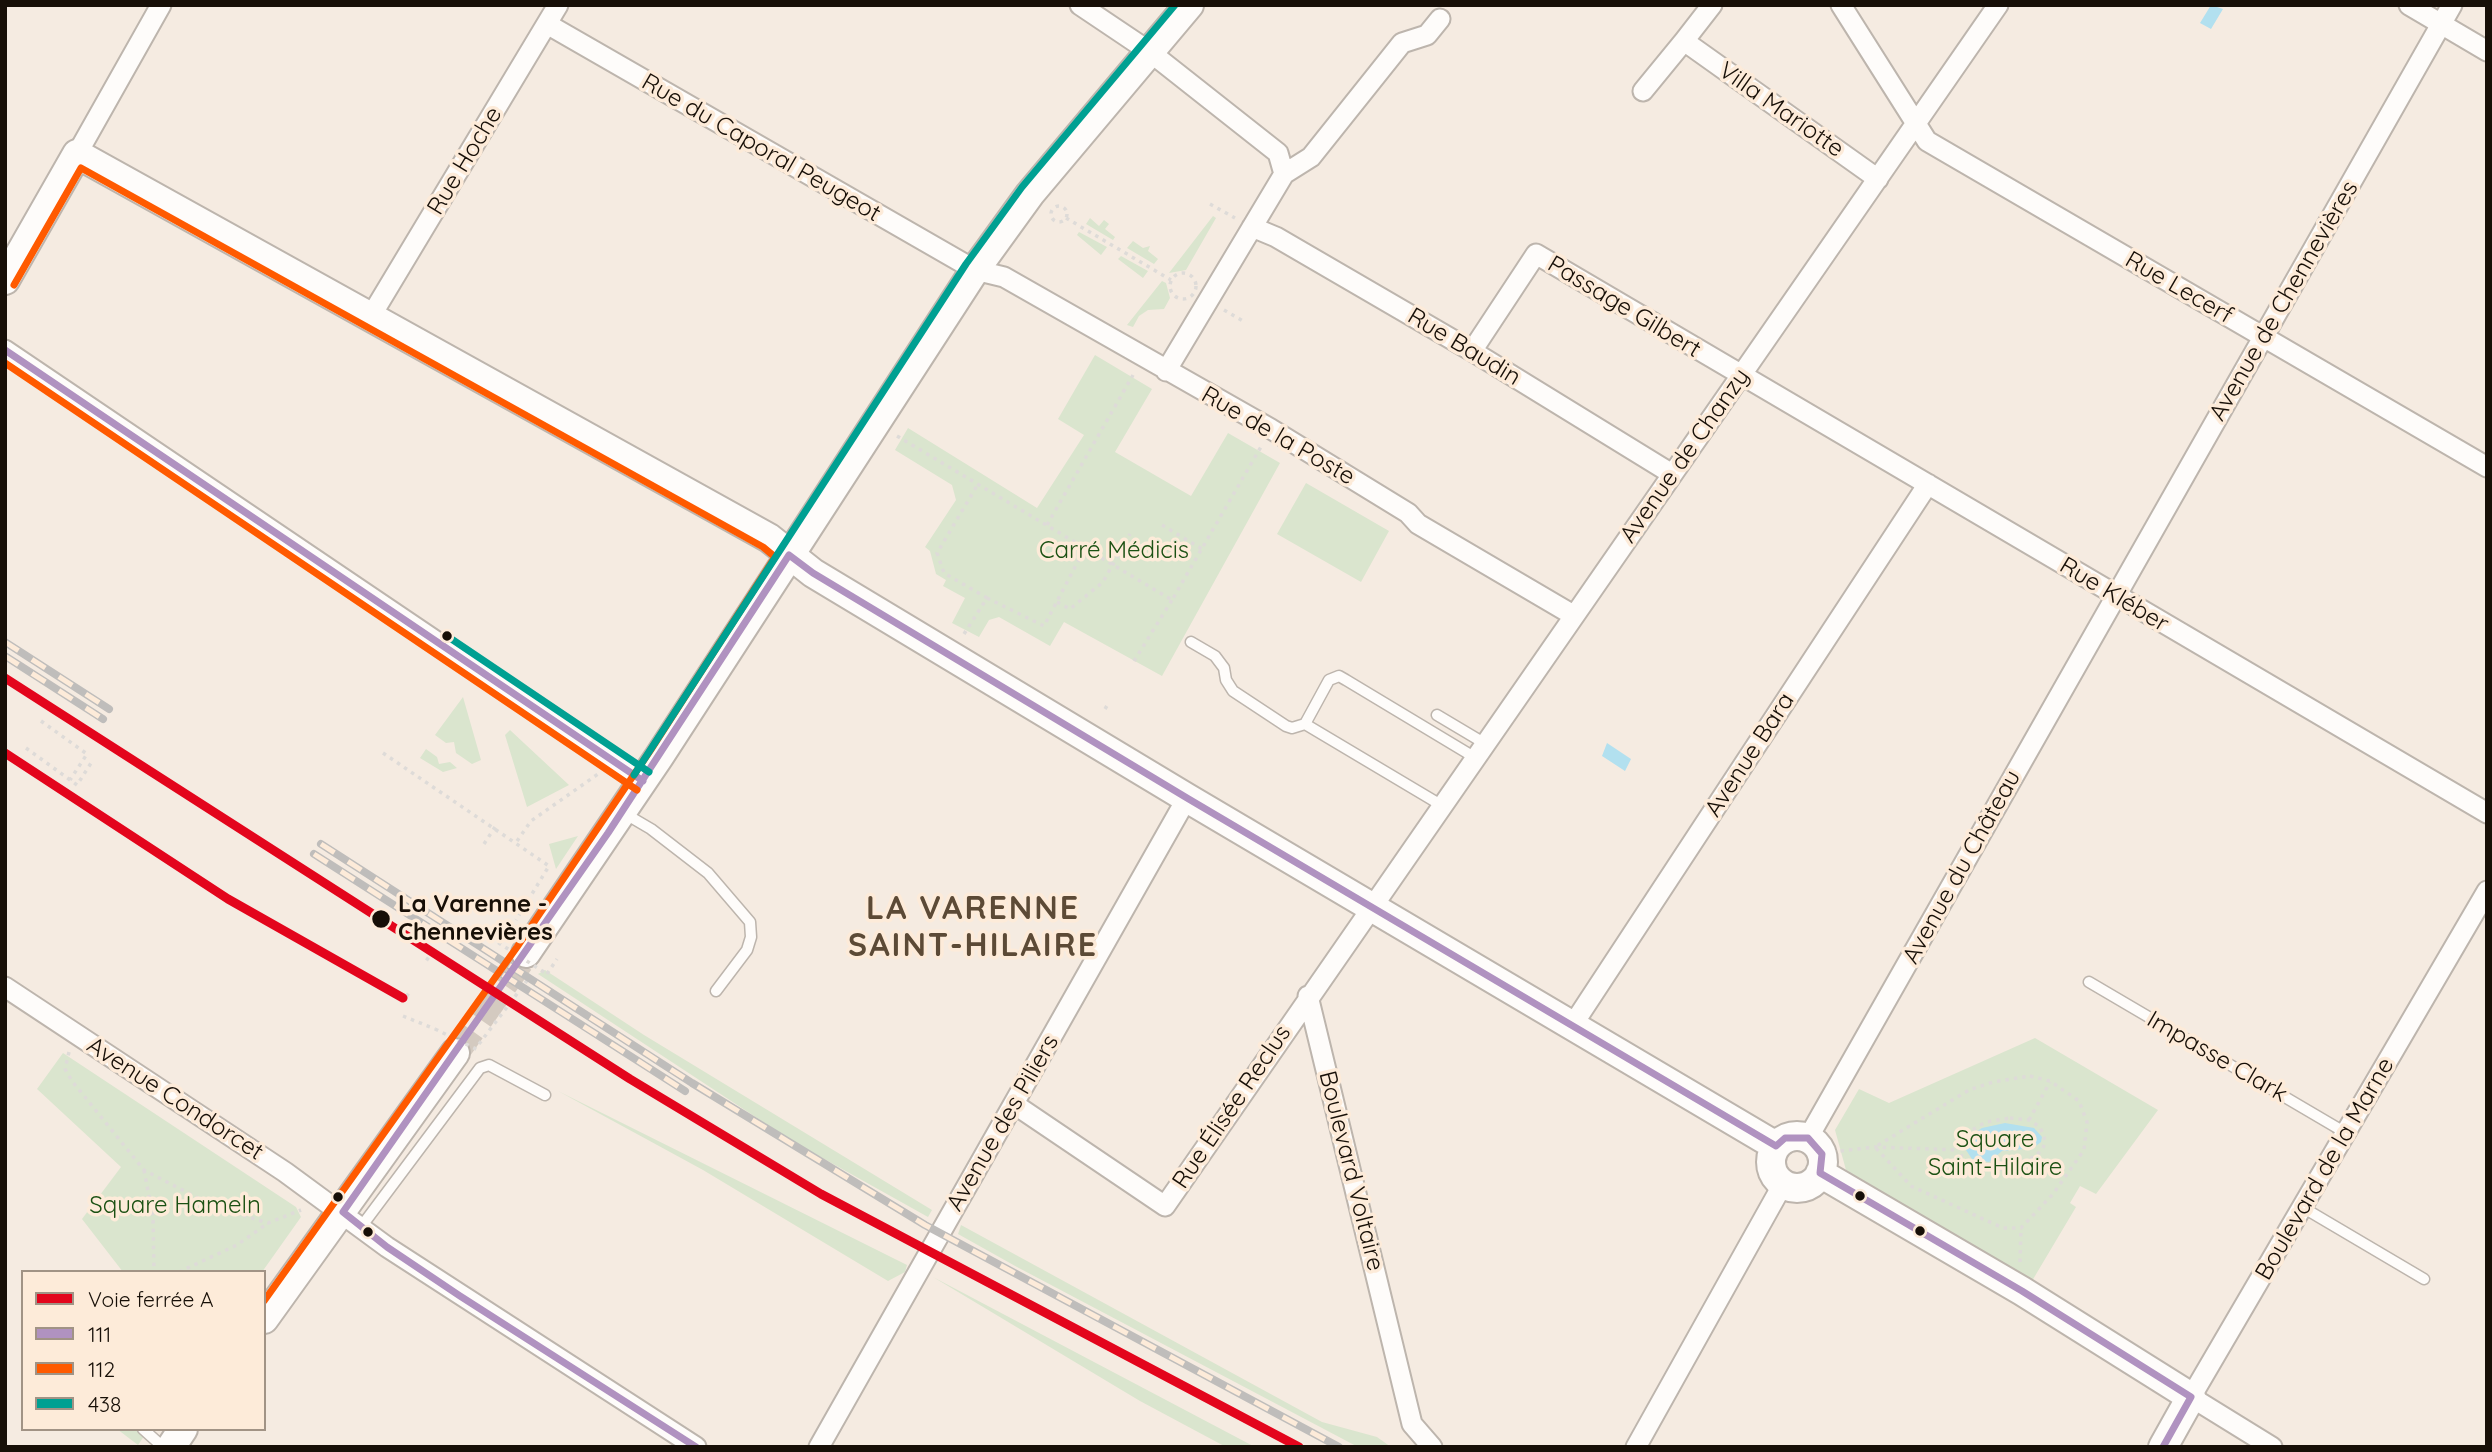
<!DOCTYPE html>
<html>
<head>
<meta charset="utf-8">
<style>
  body { margin:0 }
  #map { position:relative; width:2492px; height:1452px; overflow:hidden; background:#f5ebe1; font-family:Quicksand,sans-serif }
  canvas { display:block }
  .frame { position:absolute; inset:0; border:7px solid #170f07; pointer-events:none }
  .legend { position:absolute; left:21px; top:1270px; width:245px; height:161px; box-sizing:border-box; background:#fdebd9; border:2px solid #a19385; margin:0; padding:9px 12px; list-style:none; font-size:21px; color:#170f07 }
  .legend li { display:flex; align-items:center; gap:14px; height:35px }
  .legend b { width:35px; border:2px solid #a19385 }
</style>
</head>
<body>
<div id="map">
<canvas width="2492" height="1452"></canvas>
<div class="frame"></div>
<ul class="legend">
<li><b style="height:9px;background:#e3051c"></b>Voie ferrée A</li>
<li><b style="height:9px;background:#b092c0"></b>111</li>
<li><b style="height:9px;background:#ff5a00"></b>112</li>
<li><b style="height:9px;background:#00a092"></b>438</li>
</ul>
</div>
<script>
const ctx = document.querySelector('canvas').getContext('2d');
ctx.lineJoin = 'round';
function paint(path, color) {
  ctx.fillStyle = color;
  ctx.fill(path, 'evenodd');
}
function poly(rows) {
  const path = new Path2D();
  for (const r of rows) {
    if (r.length === 3) {
      path.moveTo(r[0] + r[2], r[1]);
      path.arc(r[0], r[1], r[2], 0, 2 * Math.PI);
      continue;
    }
    path.moveTo(r[0], r[1]);
    for (let i = 2; i < r.length; i += 2) path.lineTo(r[i], r[i + 1]);
  }
  return path;
}
function stroke(path, color, width, dash) {
  ctx.strokeStyle = color;
  ctx.lineWidth = width;
  ctx.lineCap = dash ? 'butt' : 'round';
  ctx.setLineDash(dash || []);
  ctx.stroke(path);
}
function drawText(font, color, halo, rows, align = 'center') {
  ctx.font = font + ' Quicksand,sans-serif';
  ctx.lineWidth = 7;
  ctx.setLineDash([]);
  ctx.textBaseline = 'middle';
  ctx.strokeStyle = halo;
  ctx.fillStyle = color;
  for (const [text, x, y, turn = 0] of rows) {
    ctx.save();
    ctx.translate(x, y);
    ctx.rotate((+turn || 0) * Math.PI / 180);
    ctx.textAlign = isNaN(turn) ? turn : align;
    if (halo) ctx.strokeText(text, 0, 0);
    ctx.fillText(text, 0, 0);
    ctx.restore();
  }
}
paint(poly([
  [1213,216,1216,218,1186,270,1169,273],
  [1090,218,1099,226,1104,220,1109,224,1105,229,1115,237,1113,240,1086,224],
  [1079,232,1107,247,1101,255,1077,235],
  [1133,241,1143,248,1150,246,1148,251,1158,259,1154,264,1127,248],
  [1121,256,1148,271,1143,278,1118,259],
  [1162,281,1166,283,1170,298,1164,309,1148,310,1139,316,1133,327,1127,325],
  [1095,355,1152,389,1115,452,1191,496,1228,433,1280,463,1162,676,1064,622,1050,646,999,617,989,620,979,637,952,623,965,598,943,586,946,580,936,574,930,551,925,547,956,500,952,485,895,450,908,428,1037,508,1084,435,1058,419],
  [1306,483,1389,531,1361,582,1277,534],
  [463,697,481,760,472,764,456,753,454,742,446,743,435,735],
  [510,730,569,785,527,807,505,735],
  [426,749,437,757,439,764,450,762,457,768,443,772,420,758],
  [578,836,556,869,549,844],
  [545,970,644,1035,932,1210,928,1217,792,1141,538,974],
  [2035,1038,2158,1110,2096,1194,2080,1186,2070,1203,2076,1207,2032,1281,1846,1170,1835,1130,1859,1089,1889,1103],
  [63,1053,296,1207,301,1217,262,1272,123,1272,82,1219,121,1167,37,1089],
  [558,1091,907,1265,905,1272,888,1281,703,1170],
  [961,1225,1322,1422,1377,1437,1391,1447,1358,1447,1017,1267,958,1234],
  [933,1277,1255,1447,1226,1447,1140,1401],
  [117,1429,149,1429,138,1445]
]), '#dae5ce');
paint(poly([
  [2211,5,2223,9,2211,29,2200,23],
  [1607,743,1631,759,1625,771,1602,756],
  [2005,1123,2034,1128,2042,1137,2041,1142,2033,1148,2002,1151,1989,1162,1972,1159,1966,1150,1968,1137,1982,1128]
]), '#b2e0ef');
stroke(poly([
  [455,1053,526,953]
]), '#d4cac0', 28, [28, 14]);
const lane = poly([
  [1191,642,1215,656,1224,668,1226,680,1233,691,1286,726,1292,728,1305,724],
  [1437,715,1484,743],
  [1441,805,1305,724,1329,680,1339,676,1346,680,1474,757],
  [622,812,651,829,708,873,750,922,751,937,747,950,716,991],
  [2089,982,2346,1133],
  [2302,1207,2424,1279],
  [361,1227,480,1068,489,1065,545,1095],
  [143,1429,163,1447]
]);
const street = poly([
  [1080,5,1150,52,1278,153,1284,174,1166,371],
  [1712,5,1684,41,1878,179],
  [1841,5,1927,141,2487,467],
  [2409,5,2487,51],
  [547,24,975,270,1004,277,1271,429,1408,513,1418,524,1573,615],
  [1643,91,1684,41],
  [77,154,161,5],
  [1284,174,1311,157,1402,43,1427,35,1440,19],
  [1252,227,1276,237,1472,351,1672,474],
  [371,316,558,5],
  [5,350,643,781],
  [1472,351,1536,254,2487,813],
  [5,987,285,1172,387,1247,696,1447],
  [1308,996,1412,1424,1432,1447],
  [1572,1026,1928,484],
  [1014,1104,1165,1206,1998,5],
  [1808,1138,2452,5],
  [819,1447,1187,798],
  [1636,1447,1783,1184],
  [2272,1447,2191,1397,2487,891]
]);
const secondary = poly([
  [5,280,77,154,769,538,813,573,1187,798,1776,1146],
  [526,953,659,757,975,270,1030,194,1189,5],
  [1797,1162,26],
  [1820,1173,2022,1291,2191,1397,2163,1447],
  [264,1319,455,1053],
  [171,1447,183,1429]
]);
stroke(lane, '#bdb5ad', 13);
stroke(street, '#bdb5ad', 23);
stroke(secondary, '#bdb5ad', 32);
stroke(poly([
  [1210,204,1235,218],
  [1059,214,8],
  [1066,218,1171,280],
  [1183,286,13],
  [1224,310,1243,321],
  [897,436,1172,600,1262,445],
  [1047,525,1133,375],
  [1162,525,1202,549],
  [987,598,1044,626,1085,548],
  [1057,602,1070,609,1103,582,1130,534],
  [964,634,987,598,944,573,937,553,978,484],
  [1134,661,1172,600],
  [1105,709,1108,704],
  [41,721,87,754,70,780],
  [26,748,77,785,93,760],
  [383,753,549,866,516,920],
  [517,841,531,821,598,774],
  [484,844,495,827],
  [491,938,498,926,508,932,510,929],
  [426,958,429,960],
  [547,974,557,959],
  [406,994,409,996],
  [403,1016,435,1029],
  [479,1044,529,978],
  [69,1052,65,1069,72,1081,144,1170,213,1206,268,1223,301,1210],
  [2030,1076,2050,1081,2079,1101,2087,1122,2084,1150,2053,1194,2021,1228,2003,1228,1911,1186,1875,1147,1969,1090,1993,1082,2030,1076],
  [2010,1118,2029,1120,2040,1127,2045,1140,2043,1149,2034,1157,1998,1170,1978,1168,1962,1157,1959,1150,1961,1141,1972,1130,1986,1122,2010,1118],
  [2029,1120,2050,1082],
  [1832,1152,1875,1147,1959,1150],
  [144,1170,153,1217,154,1272],
  [2020,1262,2021,1228],
  [179,1272,237,1245,268,1223]
]), '#dedbd8', 3.5, [3.5, 5]);
stroke(lane, '#fefcfa', 10);
stroke(street, '#fefcfa', 19);
stroke(secondary, '#fefcfa', 28);
const rail = poly([
  [5,642,109,709],
  [5,656,103,719],
  [321,844,692,1083,925,1225,1339,1447],
  [314,854,685,1091]
]);
stroke(rail, '#bfbdbb', 8);
stroke(rail, '#fdebd9', 5, [16]);
stroke(poly([
  [491,938,547,974],
  [435,1029,478,1050]
]), '#dedbd8', 3.5, [3.5, 5]);
stroke(poly([
  [5,350,643,781],
  [696,1447,460,1296,387,1247,343,1212,608,833,789,555,813,573,1187,798,1776,1146,1785,1138,1808,1138,1822,1154,1820,1173,2022,1291,2191,1397,2163,1447]
]), '#b092c0', 7);
stroke(poly([
  [14,285,81,168,763,547,775,557,650,751,517,947,264,1301],
  [5,363,637,790]
]), '#ff5a00', 7);
stroke(poly([
  [447,636,649,772],
  [634,775,966,264,1022,187,1175,5]
]), '#00a092', 7);
stroke(poly([
  [5,678,630,1079,821,1194,1299,1447],
  [5,753,228,899,403,998]
]), '#e3051c', 9);
for (const [x, y, r, color] of [
  [447,636,6,"#170f07"],
  [381,919,10,"#170f07"],
  [1860,1196,6,"#170f07"],
  [338,1197,6,"#170f07"],
  [1920,1231,6,"#170f07"],
  [368,1232,6,"#170f07"]
]) {
  const dot = new Path2D();
  dot.arc(x, y, r, 0, 2 * Math.PI);
  ctx.fillStyle = color;
  ctx.fill(dot);
  stroke(dot, '#fdebd9', 2.5);
}
drawText('24px', '#170f07', '#fdebd9', [
  ["Villa Mariotte",1781,110,35],
  ["Rue du Caporal Peugeot",761,148,30],
  ["Rue Hoche",465,161,-59],
  ["Rue Lecerf",2179,288,30],
  ["Avenue de Chennevières",2284,301,-60],
  ["Passage Gilbert",1624,307,31],
  ["Rue Baudin",1464,347,31],
  ["Rue de la Poste",1278,436,30],
  ["Avenue de Chanzy",1685,456,-55],
  ["Rue Kléber",2114,595,31],
  ["Avenue Bara",1750,755,-57],
  ["Avenue du Château",1962,867,-61],
  ["Impasse Clark",2217,1057,30],
  ["Avenue Condorcet",175,1099,33],
  ["Rue Élisée Reclus",1232,1107,-56],
  ["Avenue des Piliers",1003,1123,-60],
  ["Boulevard de la Marne",2325,1169,-60],
  ["Boulevard Voltaire",1351,1171,76]
]);
drawText('24px', '#1b5113', '#fdebd9', [
  ["Carré Médicis",1114,551],
  ["Square",1995,1140],
  ["Saint-Hilaire",1995,1168],
  ["Square Hameln",175,1206]
]);
drawText('bold 24px', '#170f07', '#fdebd9', [
  ["La Varenne -",398,905],
  ["Chennevières",398,933]
], 'left');
ctx.letterSpacing = '2px';
drawText('bold 32px', '#5c4a36', '#fdebd9', [
  ["LA VARENNE",973,909],
  ["SAINT-HILAIRE",973,946]
]);
ctx.letterSpacing = '0px';
</script>
</body>
</html>
